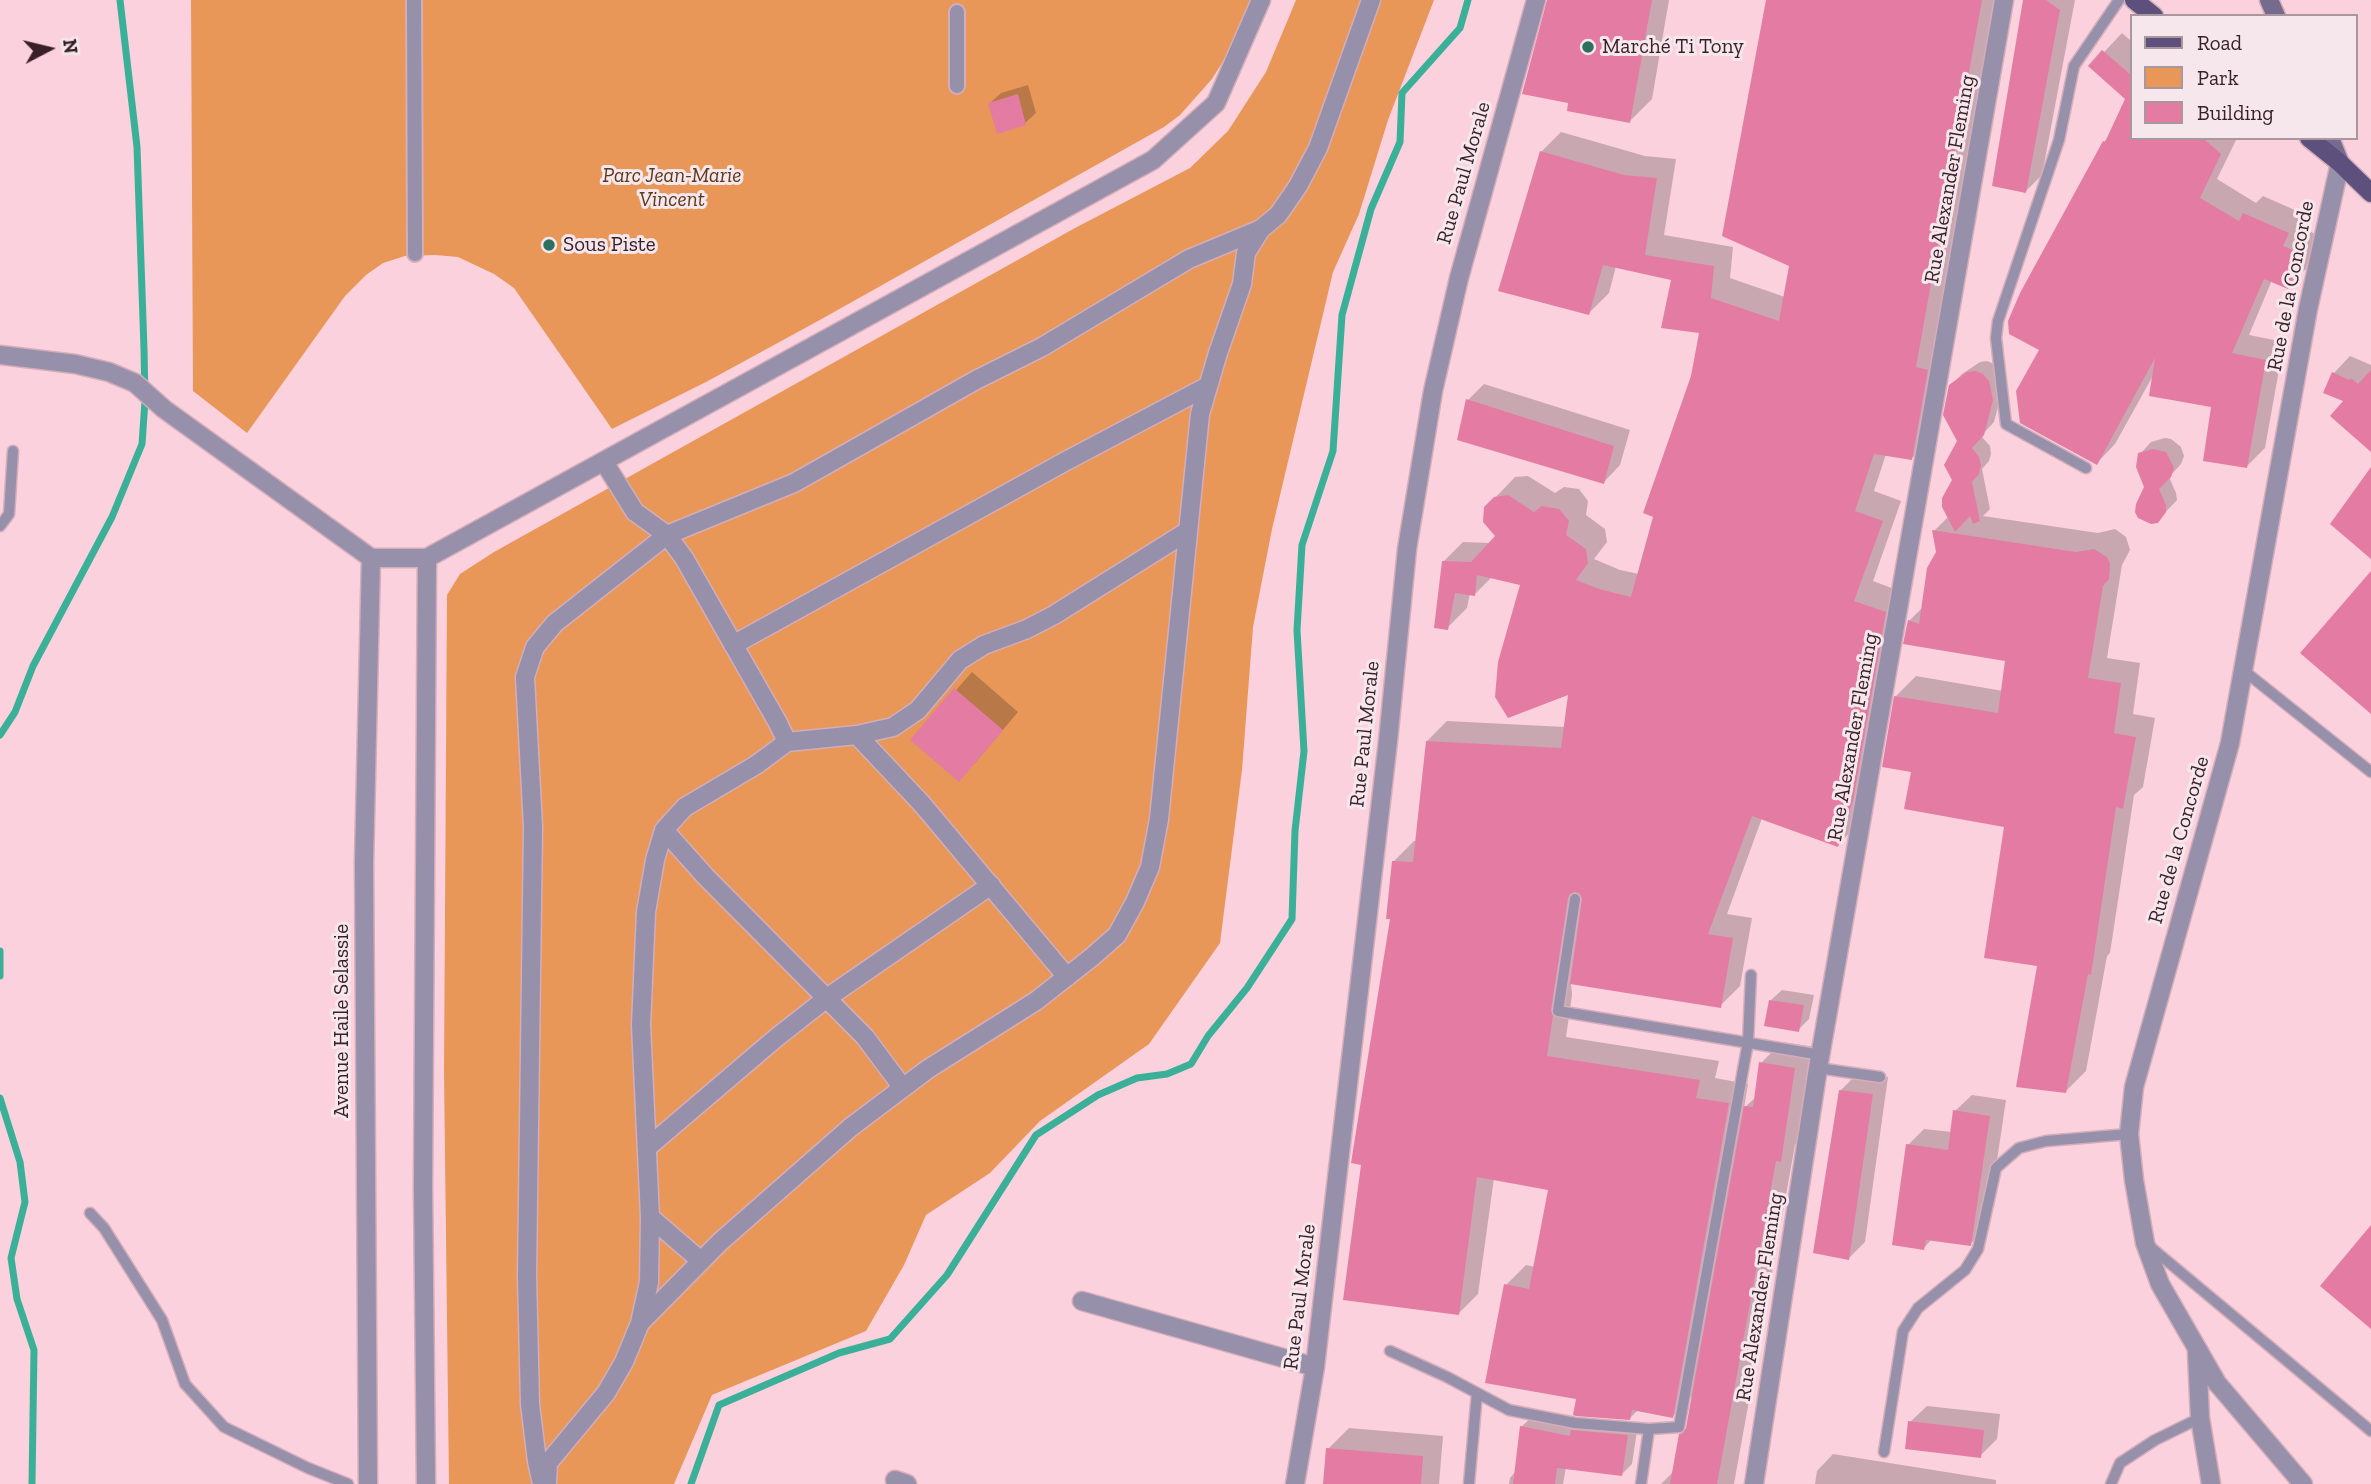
<!DOCTYPE html>
<html>
<head>
<meta charset="utf-8">
<style>
  body { margin:0 }
  #map { position:relative; width:2371px; height:1484px; overflow:hidden; background:#fbd1de; font-family:"Zilla Slab",serif }
  canvas { display:block }
  .legend { position:absolute; left:2130px; top:14px; width:228px; height:126px; box-sizing:border-box; background:#f5e7eb; border:2px solid #aa979d; margin:0; padding:9px 12px; list-style:none; font-size:21px; color:#391f28 }
  .legend li { display:flex; align-items:center; gap:14px; height:35px }
  .legend b { width:35px; border:2px solid #aa979d }
  .north { position:absolute; left:14px; top:14px; width:70px; height:70px; -webkit-text-stroke:5px #f5e7eb; paint-order:stroke; rotate:83deg; font-size:19px; font-weight:700; line-height:28px; text-align:center; color:#391f28 }
  .north::after { content:''; display:block; margin:auto; width:24px; height:32px; background:#391f28; clip-path:polygon(50% 0,100% 100%,50% 72%,0 100%) }
</style>
</head>
<body>
<div id="map">
<canvas width="2371" height="1484"></canvas>
<ul class="legend">
<li><b style="height:9px;background:#5d507c"></b>Road</li>
<li><b style="height:19px;background:#e89759"></b>Park</li>
<li><b style="height:19px;background:#e37ba2"></b>Building</li>
</ul>
<div class="north">N</div>
</div>
<script>
const ctx = document.querySelector('canvas').getContext('2d');
ctx.lineJoin = 'round';
function paint(path, color) {
  ctx.fillStyle = color;
  ctx.fill(path, 'evenodd');
}
function poly(rows) {
  const path = new Path2D();
  for (const r of rows) {
    path.moveTo(r[0], r[1]);
    for (let i = 2; i < r.length; i += 2) path.lineTo(r[i], r[i + 1]);
  }
  return path;
}
function stroke(path, color, width, dash) {
  ctx.strokeStyle = color;
  ctx.lineWidth = width;
  ctx.lineCap = dash ? 'butt' : 'round';
  ctx.setLineDash(dash || []);
  ctx.stroke(path);
}
function drawText(font, color, halo, rows, align = 'center') {
  ctx.font = font + ' "Zilla Slab",serif';
  ctx.lineWidth = 6;
  ctx.setLineDash([]);
  ctx.textBaseline = 'middle';
  ctx.strokeStyle = halo;
  ctx.fillStyle = color;
  for (const [text, x, y, turn = 0] of rows) {
    ctx.save();
    ctx.translate(x, y);
    ctx.rotate((+turn || 0) * Math.PI / 180);
    ctx.textAlign = isNaN(turn) ? turn : align;
    if (halo) ctx.strokeText(text, 0, 0);
    ctx.fillText(text, 0, 0);
    ctx.restore();
  }
}
paint(poly([
  [191,0,1250,0,1230,50,1212,79,1180,115,1164,127,818,321,706,382,612,429,514,288,494,274,458,257,435,255,405,256,383,263,366,275,345,296,247,433,193,391],
  [1296,0,1434,0,1388,120,1359,214,1333,272,1272,529,1253,627,1242,770,1220,943,1149,1044,1040,1121,990,1173,926,1215,904,1265,866,1331,712,1395,674,1484,449,1484,444,1072,447,595,460,574,494,552,1075,228,1190,168,1228,131,1266,72]
]), '#e89759');
paint(poly([
  [1549,0,1669,0,1652,99,1630,121,1570,102],
  [1768,0,1998,0,1932,438,1912,458,1886,454,1874,491,1901,501,1873,581,1905,593,1857,825,1838,845,1762,818,1727,914,1752,918,1740,986,1720,1006,1571,983,1572,995,1566,1037,1719,1061,1715,1078,1748,1084,1744,1108,1756,1097,1761,1063,1782,1042,1815,1047,1802,1138,1795,1145,1734,1484,1661,1484,1674,1471,1680,1435,1688,1427,1694,1394,1673,1416,1639,1409,1630,1418,1578,1397,1506,1285,1526,1265,1535,1267,1550,1188,1494,1178,1478,1294,1458,1314,1392,917,1394,861,1414,841,1417,841,1427,741,1447,721,1565,727,1570,692,1522,584,1492,577,1475,594,1470,593,1467,608,1447,628,1443,562,1463,542,1491,543,1497,536,1495,498,1515,477,1528,476,1555,493,1564,487,1579,489,1588,501,1586,515,1605,529,1607,542,1594,559,1620,570,1639,574,1693,376,1701,331,1673,278,1616,266,1609,293,1589,313,1541,152,1561,132,1645,156,1676,159,1664,235,1733,247,1730,278,1785,297,1791,265],
  [2025,0,2075,0,2042,175,2026,191],
  [2122,33,2131,41,2131,138,2237,138,2217,179,2256,203,2263,196,2306,215,2300,227,2320,236,2306,269,2287,287,2272,280,2249,335,2284,342,2265,448,2247,466,2213,405,2154,374,2115,444,2097,463,2042,349,2104,142,2110,136,2127,98,2091,66],
  [1028,85,1036,113,1025,123,990,103,1001,93],
  [2350,356,2371,365,2371,450,2346,401,2325,392,2334,373],
  [1987,361,1994,364,1999,370,2003,388,1994,422,1981,436,1990,446,1991,454,1989,461,1982,469,1990,509,1983,516,2098,533,2115,529,2126,537,2130,550,2122,565,2107,658,2140,663,2133,714,2155,718,2143,787,2134,795,2110,953,2107,956,2086,1071,2066,1091,2006,825,1913,770,1896,696,1916,676,2003,691,2007,660,1909,621,1923,607,1938,552,1934,531,1949,516,1959,441,1950,386,1962,374,1980,362],
  [1484,384,1630,430,1620,465,1604,482,1468,400],
  [2165,438,2171,439,2181,447,2184,456,2181,464,2169,477,2176,493,2177,500,2157,521,2146,487,2140,454,2151,442],
  [972,672,1018,712,975,763,912,740],
  [1782,990,1814,995,1809,1019,1798,1030,1771,1000],
  [1857,1074,1888,1077,1865,1242,1849,1258,1840,1091],
  [1972,1095,2006,1100,1987,1228,1970,1244,1932,1239,1924,1248,1908,1145,1924,1129,1952,1132,1955,1111],
  [1927,1406,2000,1414,1997,1439,1980,1456,1910,1422],
  [1532,1417,1638,1424,1632,1464,1621,1475,1566,1467,1563,1484,1509,1484,1510,1478,1516,1471,1521,1427],
  [1349,1428,1443,1436,1439,1484,1325,1484,1328,1449],
  [1833,1454,1996,1480,1996,1484,1815,1484,1817,1471]
]), '#0003');
stroke(poly([
  [0,735,15,712,33,666,112,517,142,444,145,401,144,349,137,147,120,0],
  [0,951,0,976],
  [0,1098,20,1162,25,1202,11,1258,17,1299,34,1350,32,1484],
  [691,1484,719,1405,839,1353,890,1339,947,1275,1036,1135,1098,1095,1137,1078,1167,1074,1191,1064,1208,1036,1247,988,1292,919,1295,831,1304,751,1297,630,1302,545,1333,451,1342,315,1371,209,1400,142,1402,93,1460,28,1468,0]
]), '#3bb099', 7);
paint(poly([
  [1547,0,1652,0,1630,123,1567,111,1568,103,1522,94],
  [1766,0,1982,0,1916,367,1928,370,1912,460,1874,454,1855,511,1883,521,1854,601,1886,612,1853,800,1838,847,1752,816,1708,934,1733,938,1721,1008,1570,984,1582,899,1580,894,1575,892,1570,894,1568,898,1551,1010,1553,1016,1547,1056,1700,1080,1696,1098,1729,1103,1673,1418,1632,1410,1630,1420,1576,1416,1573,1415,1576,1399,1485,1383,1504,1284,1529,1289,1548,1190,1477,1177,1459,1315,1343,1300,1361,1165,1351,1163,1390,919,1386,919,1392,861,1413,862,1426,741,1561,748,1568,695,1508,718,1495,697,1498,662,1520,585,1477,575,1475,596,1455,593,1448,630,1434,628,1442,561,1471,562,1495,536,1483,522,1484,507,1494,497,1508,495,1534,512,1542,506,1559,509,1569,521,1566,535,1586,549,1588,563,1576,580,1599,589,1631,597,1653,517,1643,513,1691,376,1699,333,1661,328,1671,280,1603,265,1589,315,1498,291,1540,151,1624,175,1657,178,1645,255,1714,266,1711,298,1779,321,1789,266,1722,236],
  [2023,0,2046,0,2060,10,2026,193,1992,186],
  [2102,50,2131,75,2131,138,2203,138,2221,154,2200,198,2239,221,2243,213,2289,233,2283,246,2303,254,2288,289,2264,279,2232,353,2266,360,2247,468,2203,461,2211,407,2149,396,2155,358,2097,465,2020,423,2016,391,2039,350,2009,334,2008,321,2020,293,2103,141,2105,142,2125,99,2088,66],
  [1018,94,1026,125,997,134,988,103],
  [2371,370,2371,452,2330,416,2343,401,2323,393,2332,372,2349,380,2351,378,2358,384],
  [1976,371,1983,374,1989,381,1993,400,1984,435,1972,448,1979,457,1981,465,1979,474,1972,482,1980,521,1973,524,1970,516,1955,532,1942,507,1942,498,1952,480,1944,465,1957,441,1943,415,1949,385,1967,372],
  [1466,399,1614,446,1604,484,1457,440],
  [2153,449,2166,452,2174,468,2171,477,2159,489,2166,505,2166,512,2158,523,2151,524,2138,518,2135,512,2136,504,2144,487,2136,467,2138,453],
  [2371,467,2371,559,2330,524],
  [1932,530,2076,552,2094,549,2107,557,2110,564,2109,579,2103,586,2088,678,2121,683,2114,733,2136,737,2123,809,2116,807,2091,975,2088,974,2066,1093,2016,1087,2037,966,1984,958,2004,827,1904,809,1911,772,1882,767,1894,696,1998,713,2005,661,1903,644,1908,620,1919,624,1927,568,1936,552],
  [2371,571,2371,714,2300,653],
  [954,688,1003,730,959,782,910,740],
  [1769,1000,1804,1005,1799,1032,1764,1026],
  [1759,1062,1795,1068,1781,1162,1776,1161,1717,1484,1670,1484,1679,1434,1683,1433,1686,1428,1744,1106,1753,1107],
  [1839,1090,1873,1094,1849,1260,1813,1253],
  [1953,1110,1990,1116,1971,1246,1926,1240,1924,1250,1892,1245,1906,1144,1948,1150],
  [2371,1225,2371,1329,2320,1286],
  [1908,1421,1984,1430,1981,1458,1905,1449],
  [1520,1426,1570,1436,1571,1430,1628,1435,1622,1476,1557,1468,1555,1484,1513,1484],
  [1326,1448,1423,1456,1421,1484,1323,1484]
]), '#e37ba2');
const service = poly([
  [2086,468,2006,424,1996,338,1998,321,2059,140,2074,66,2119,0],
  [0,526,9,514,13,451],
  [2243,670,2371,772],
  [1575,899,1558,1011,1821,1055],
  [1818,1068,1880,1077],
  [90,1213,104,1228,162,1320,185,1384,224,1427,308,1468,348,1484],
  [2148,1245,2371,1431],
  [1390,1351,1447,1377,1509,1410,1575,1423,1649,1429],
  [1884,1452,1903,1331,1918,1308,1965,1270,1978,1249,1996,1168,2019,1148,2046,1141,2129,1134],
  [1469,1484,1477,1393],
  [1641,1484,1649,1429,1679,1427,1748,1042,1751,975],
  [2111,1484,2120,1463,2155,1440,2200,1418]
]);
const pedestrian = poly([
  [414,0,415,254],
  [957,86,957,12]
]);
const minor = poly([
  [733,645,1066,461,1208,386],
  [857,735,922,804,1067,977],
  [787,742,857,735,893,727,918,710,960,660,984,645,1027,629,1054,615,1188,531],
  [664,830,706,877,865,1037,903,1088],
  [648,1147,776,1038,827,998,991,885],
  [650,1217,701,1261],
  [1082,1301,1315,1367],
  [640,1323,720,1242,851,1127,928,1069,1036,1001,1092,957,1117,935,1135,902,1150,867,1159,819,1200,414,1218,353,1242,284,1246,253,1261,229],
  [2197,1352,2200,1418,2211,1484],
  [895,1480,907,1484],
  [547,1483,548,1463,606,1393,624,1362,640,1323,649,1282,650,1217,641,1025,646,912,655,860,664,830,685,807,756,765,787,742,778,723,684,558,667,535,635,512,604,462],
  [542,1484,537,1461,530,1404,527,1275,533,827,525,677,535,647,555,623,667,535,794,483,976,380,1042,347,1189,259,1261,229,1278,215,1298,186,1318,148,1371,0],
  [1295,1484,1315,1367,1388,741,1407,549,1433,391,1459,278,1536,0],
  [2303,1484,2217,1383,2160,1284,2145,1243,2134,1180,2129,1134,2134,1087,2230,743,2308,309,2340,163]
]);
const tertiary = poly([
  [0,355,75,364,109,372,135,383,164,409,371,558,427,558,1153,160,1216,103,1261,0],
  [368,1484,364,862,371,558],
  [426,1484,423,1186,427,558],
  [1754,1484,1818,1068,2004,0]
]);
const secondary = poly([
  [2269,0,2276,16],
  [2330,138,2340,163]
]);
const primary = poly([
  [2134,0,2154,16],
  [2309,138,2340,163,2371,193]
]);
stroke(service, '#d4adba', 13);
stroke(pedestrian, '#d4adba', 18);
stroke(minor, '#d4adba', 21);
stroke(tertiary, '#d4adba', 21);
stroke(secondary, '#d4adba', 21);
stroke(primary, '#d4adba', 21);
stroke(service, '#9790aa', 10);
stroke(pedestrian, '#9790aa', 14);
stroke(minor, '#9790aa', 18);
stroke(tertiary, '#9790aa', 18);
stroke(secondary, '#756b8f', 18);
stroke(primary, '#5d507c', 18);
for (const [x, y, r, color] of [
  [1588,47,7,"#2d7062"],
  [549,245,7,"#2d7062"]
]) {
  const dot = new Path2D();
  dot.arc(x, y, r, 0, 2 * Math.PI);
  ctx.fillStyle = color;
  ctx.fill(dot);
  stroke(dot, '#f5e7eb', 2.5);
}
drawText('21px', '#391f28', '#f5e7eb', [
  ["Marché Ti Tony",1602,47],
  ["Sous Piste",563,245]
], 'left');
drawText('21px', '#391f28', '#f5e7eb', [
  ["Rue Paul Morale",1464,173,-74],
  ["Rue Alexander Fleming",1950,179,-80],
  ["Rue de la Concorde",2291,286,-79],
  ["Rue Paul Morale",1365,734,-84],
  ["Rue Alexander Fleming",1853,737,-80],
  ["Rue de la Concorde",2179,840,-74],
  ["Avenue Haile Selassie",342,1021,-90],
  ["Rue Paul Morale",1300,1297,-83],
  ["Rue Alexander Fleming",1760,1297,-81]
]);
drawText('italic 21px', '#5d391c', '#f5e7eb', [
  ["Parc Jean-Marie",672,176],
  ["Vincent",672,200]
]);
</script>
</body>
</html>
